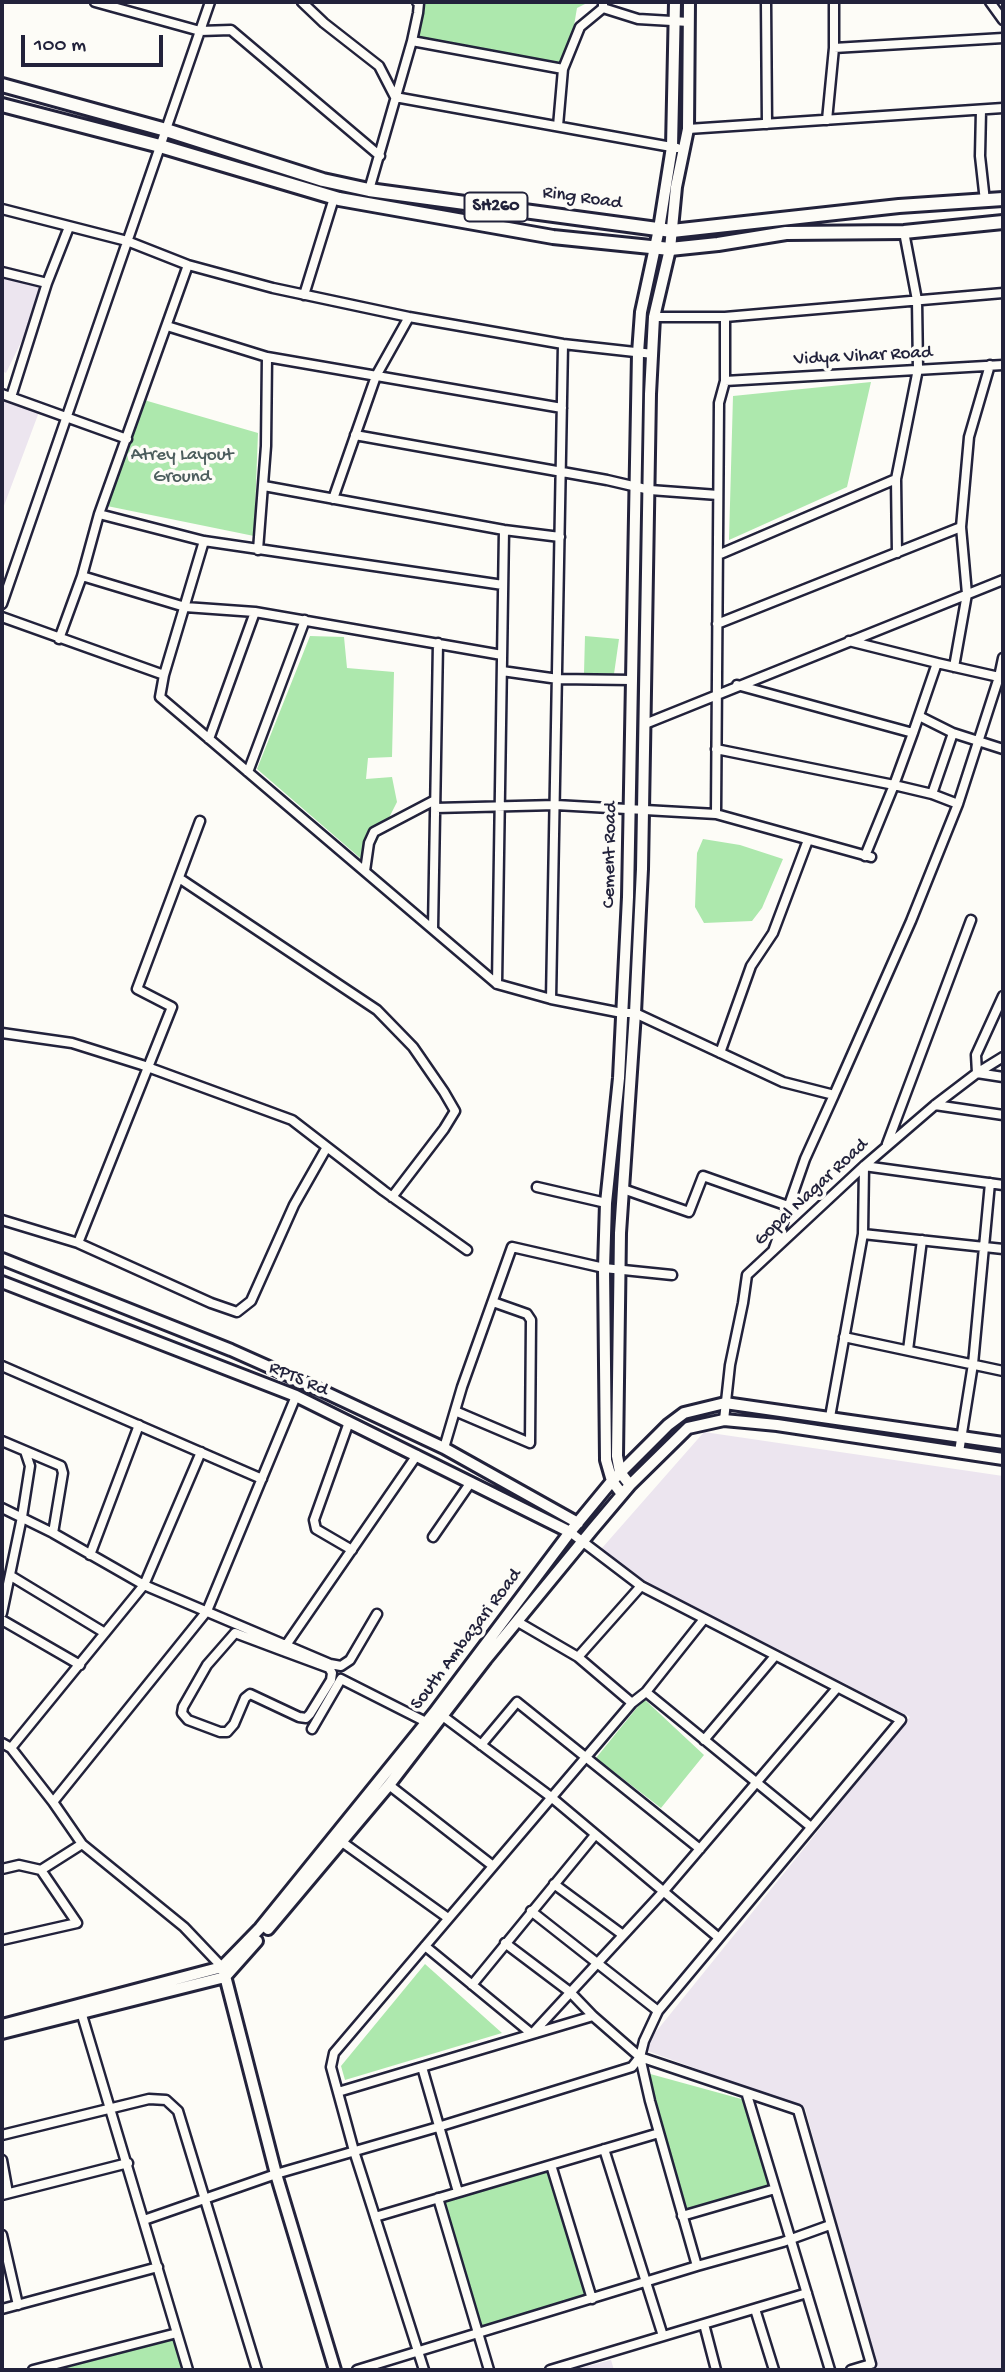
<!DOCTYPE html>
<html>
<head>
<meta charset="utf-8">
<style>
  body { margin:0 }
  #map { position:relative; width:1005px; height:2372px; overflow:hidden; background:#fdfcf7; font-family:"Gochi Hand",sans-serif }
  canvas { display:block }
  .frame { position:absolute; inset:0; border:4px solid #22223b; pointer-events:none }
  .scale { position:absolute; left:21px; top:35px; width:142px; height:32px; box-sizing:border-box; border:4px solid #22223b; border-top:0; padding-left:9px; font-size:21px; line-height:24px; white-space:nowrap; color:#22223b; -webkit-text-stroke:5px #fdfcf7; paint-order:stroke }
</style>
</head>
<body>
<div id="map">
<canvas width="1005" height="2372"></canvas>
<div class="frame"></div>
<div class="scale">100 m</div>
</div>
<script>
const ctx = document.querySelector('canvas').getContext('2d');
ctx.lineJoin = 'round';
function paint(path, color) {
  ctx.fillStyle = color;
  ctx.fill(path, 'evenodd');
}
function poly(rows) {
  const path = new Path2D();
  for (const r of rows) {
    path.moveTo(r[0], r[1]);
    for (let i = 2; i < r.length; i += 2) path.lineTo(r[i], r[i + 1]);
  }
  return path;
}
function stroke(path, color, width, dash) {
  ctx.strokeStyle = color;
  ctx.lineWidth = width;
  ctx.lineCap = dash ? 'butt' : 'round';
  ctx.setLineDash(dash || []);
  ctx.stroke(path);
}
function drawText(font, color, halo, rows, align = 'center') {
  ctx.font = font + ' "Gochi Hand",sans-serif';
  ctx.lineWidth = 7;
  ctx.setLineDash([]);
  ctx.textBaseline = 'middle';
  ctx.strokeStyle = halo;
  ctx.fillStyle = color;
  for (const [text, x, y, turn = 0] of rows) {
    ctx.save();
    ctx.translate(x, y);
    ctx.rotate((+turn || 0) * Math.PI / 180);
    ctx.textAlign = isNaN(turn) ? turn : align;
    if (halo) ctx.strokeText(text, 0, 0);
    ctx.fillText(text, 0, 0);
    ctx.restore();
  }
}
paint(poly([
  [2,265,52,279,6,373,2,371],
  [2,399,39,412,2,511],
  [704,1432,1003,1476,1003,2370,877,2370,805,2108,642,2049,910,1717,595,1556],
  [611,2360,614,2370,573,2370]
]), '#ece5ef');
paint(poly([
  [424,2,589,2,577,8,568,61,569,66,418,44],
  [871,382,847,487,729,540,733,396],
  [144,400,258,433,254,536,107,506],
  [310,636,344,637,347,668,394,672,392,757,368,758,366,779,392,777,397,802,366,863,257,769],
  [585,636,619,639,614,674,584,673],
  [703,839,740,845,783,859,762,908,752,921,704,923,695,907,697,853],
  [644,1699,704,1755,661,1808,596,1758],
  [425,1964,502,2033,345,2080,341,2066],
  [643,2072,745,2100,771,2187,685,2211],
  [550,2167,590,2296,480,2333,442,2202],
  [175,2338,184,2370,49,2370]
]), '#ade8ad');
const street = poly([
  [95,2,200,31,231,30,380,156],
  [302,2,324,23,379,66,395,97,677,148],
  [603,2,603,8,638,19,689,22],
  [766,2,767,124],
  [990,2,1003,20],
  [412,41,563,69],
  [834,48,1003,38],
  [981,110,980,156,985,201],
  [827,120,834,48,834,2],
  [558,126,563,69,580,27,603,8],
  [688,129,1003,108],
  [369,190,412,41,418,13,419,3,417,2],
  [2,209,127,241,188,265,273,288,409,317,563,344,653,354],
  [2,272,47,283],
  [304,295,334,198],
  [654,317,725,317,1003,293],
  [167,326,267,357,562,408],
  [725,381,1003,365],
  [2,394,127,439],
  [11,397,47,283,69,227],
  [355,435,607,480,650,490,718,495],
  [264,486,504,530,560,537],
  [333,499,376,376,409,317],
  [99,514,204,541,503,585],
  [204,541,164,675,160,697,497,984,551,999,622,1013,635,1013,783,1082,834,1095,805,1159,773,1251],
  [258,550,266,446,267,357],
  [897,553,896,479,918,369,917,300,904,232],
  [718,555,896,479],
  [82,576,185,607,255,612,502,655],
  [2,604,210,2],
  [2,617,164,675],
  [717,624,961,527],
  [59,639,82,576,99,514,188,265],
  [849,641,937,663],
  [1003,658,999,677,1003,678],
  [954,667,967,594,961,527,969,437,990,365],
  [502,671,558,679,632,680],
  [737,685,913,733,937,663,999,677,958,804,911,921,834,1095],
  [919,716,953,733,1003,749],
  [645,724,1003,580],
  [209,739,255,612],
  [716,749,894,785,913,733],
  [248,772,305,620],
  [932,794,953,733],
  [435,808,556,805,716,814,871,857],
  [716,814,719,403,725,381,725,317],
  [865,856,894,785,932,794,958,804],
  [365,871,369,843,374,832,435,800],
  [179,878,377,1010,413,1047,444,1092,455,1111,444,1129,392,1197],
  [433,929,438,643],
  [497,984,504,530],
  [1003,996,976,1055,977,1073,1003,1077],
  [551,999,563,344],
  [2,1033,72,1043,142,1065,292,1120,384,1191,467,1250],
  [720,1053,751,966,773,933,808,840],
  [935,1105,1003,1115],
  [887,1144,971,920],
  [537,1187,606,1203],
  [623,1189,689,1212,703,1176,788,1206],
  [2,1220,78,1243,211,1303,237,1312,251,1301,294,1205,327,1147],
  [863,1234,1003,1249],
  [78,1243,172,1007,137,989,200,821],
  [844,1337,1003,1371],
  [908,1350,922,1240],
  [2,1366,262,1479],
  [455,1411,530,1443,531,1320,527,1314,493,1302],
  [830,1417,863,1234,864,1166,1003,1185],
  [724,1420,730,1365,743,1303,747,1275,864,1166,935,1105,977,1073,1003,1057],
  [349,1422,314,1520,316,1529,352,1550],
  [2,1441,61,1466,63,1473,53,1533],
  [444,1448,462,1387,512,1247,604,1268,672,1275],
  [959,1452,973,1364,990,1183],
  [2,1508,53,1533,144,1585,330,1664,341,1666,350,1660,377,1614],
  [433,1537,471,1482],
  [90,1555,139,1425],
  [11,1576,105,1633],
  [2,1613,22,1517,30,1466,25,1451],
  [2,1620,80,1665],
  [518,1622,578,1657,632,1703],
  [283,1651,235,1633,207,1665,183,1707,182,1713,188,1720,220,1732,227,1732,234,1724,245,1698,250,1694,299,1717,306,1718,310,1714,331,1680,332,1673,329,1668,283,1651,284,1648,417,1455],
  [578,1657,641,1586],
  [646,1692,811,1827],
  [440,1714,551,1797,719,1938],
  [312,1729,341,1679,426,1722],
  [704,1740,775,1656],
  [2,1743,11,1748,53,1802,82,1844,184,1927,222,1967],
  [481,1745,517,1702,700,1849],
  [11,1748,144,1585,201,1452],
  [389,1785,493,1866],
  [53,1802,207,1611,296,1396],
  [342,1842,448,1918],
  [2,1869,19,1865,41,1870,77,1923,2,1940],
  [41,1870,82,1844],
  [554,1884,623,1935],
  [531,1911,658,2011],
  [505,1943,570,1992,593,2016,640,2057,798,2110,871,2364,851,2370],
  [425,1946,532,2034,663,1892,837,1688],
  [472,1985,595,1835],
  [82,2015,188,2370],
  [640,2057,650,2101,697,2266],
  [422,2067,458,2192],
  [338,2092,593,2016],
  [747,2095,830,2370],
  [2,2135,149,2099,166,2100,178,2111,257,2370],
  [604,2149,663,2336],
  [2,2160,8,2193],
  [551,2165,592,2299],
  [2,2195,128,2163],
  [438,2198,489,2370],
  [682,2216,775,2189],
  [375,2217,659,2133],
  [144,2220,276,2174,438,2127,632,2067,640,2057,644,2041,658,2011,901,1720,641,1586,570,1532],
  [2,2235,18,2305],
  [2,2309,158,2267],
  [755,2309,774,2370],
  [704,2324,716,2370],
  [33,2370,177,2333],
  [357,2370,697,2266,783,2242,830,2225],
  [424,2370,354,2151,331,2067,334,2053,632,1703,646,1692,704,1619],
  [550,2370,807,2293]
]);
const secondary = poly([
  [2,1259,231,1350,314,1387,444,1448,578,1523],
  [2,1282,296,1396,570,1532],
  [630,1485,620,1472,617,1456,620,1233,635,1013,642,869,650,394,654,317,670,249,676,187,688,129,689,2],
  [622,1494,612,1481,606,1460,604,1268,606,1203,619,1078,628,897,638,353,641,312,659,229,672,147,675,2],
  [268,1929,389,1785,486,1659,592,1530,630,1485,688,1428,724,1420,777,1425,1003,1459],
  [224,1972,276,2174,335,2370],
  [2,2025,222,1967,260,1928,434,1713,570,1532,612,1481,668,1425,684,1413,725,1403,1003,1443],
  [2,2033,225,1977,257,1941]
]);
const primary = poly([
  [2,85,166,130,323,180,369,190,672,231,899,206,1003,199],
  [2,105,160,146,339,199,553,237,670,249,718,244,786,233,904,232,1003,222]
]);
stroke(street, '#22223b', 13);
stroke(secondary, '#22223b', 16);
stroke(primary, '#22223b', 18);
stroke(street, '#fdfcf7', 8);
stroke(secondary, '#fdfcf7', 10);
stroke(primary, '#fdfcf7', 12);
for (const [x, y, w] of [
  [496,207,63]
]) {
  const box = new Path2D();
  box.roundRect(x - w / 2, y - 14.5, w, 29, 5);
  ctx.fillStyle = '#fdfcf7';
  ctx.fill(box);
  stroke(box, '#22223b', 2);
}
drawText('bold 18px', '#22223b', null, [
  ["SH260",496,207]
]);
drawText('19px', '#22223b', '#fdfcf7', [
  ["Ring Road",582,199,8],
  ["Vidya Vihar Road",863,357,-3],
  ["Cement Road",611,855,-89],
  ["Gopal Nagar Road",812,1193,-43],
  ["RPTS Rd",298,1380,23],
  ["South Ambazari Road",467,1640,-53]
]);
drawText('19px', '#4c5d5d', '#fdfcf7', [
  ["Atrey Layout",182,456],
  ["Ground",182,478]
]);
</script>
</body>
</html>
